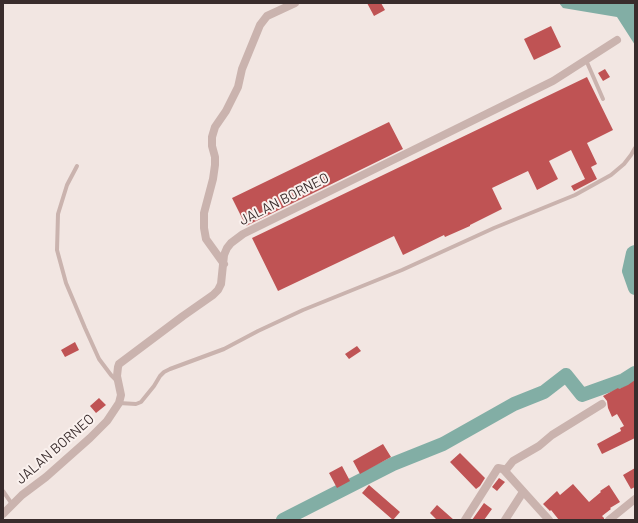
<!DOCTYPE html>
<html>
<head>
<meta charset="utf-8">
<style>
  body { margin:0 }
  #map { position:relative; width:638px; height:523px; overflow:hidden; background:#f2e6e2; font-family:Barlow,sans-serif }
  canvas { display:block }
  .frame { position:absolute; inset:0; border:4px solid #392c2c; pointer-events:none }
</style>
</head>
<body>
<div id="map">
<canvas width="638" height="523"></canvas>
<div class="frame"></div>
</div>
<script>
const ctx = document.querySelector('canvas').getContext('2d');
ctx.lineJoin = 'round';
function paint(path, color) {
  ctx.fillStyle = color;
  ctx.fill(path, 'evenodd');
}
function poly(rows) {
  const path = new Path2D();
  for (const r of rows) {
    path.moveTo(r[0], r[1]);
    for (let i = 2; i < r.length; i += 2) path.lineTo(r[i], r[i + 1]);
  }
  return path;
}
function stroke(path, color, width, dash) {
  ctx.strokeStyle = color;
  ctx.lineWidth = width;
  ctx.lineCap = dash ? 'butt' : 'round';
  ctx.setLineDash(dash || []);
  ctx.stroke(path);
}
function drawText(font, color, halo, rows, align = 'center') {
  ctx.font = font + ' Barlow,sans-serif';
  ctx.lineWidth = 4;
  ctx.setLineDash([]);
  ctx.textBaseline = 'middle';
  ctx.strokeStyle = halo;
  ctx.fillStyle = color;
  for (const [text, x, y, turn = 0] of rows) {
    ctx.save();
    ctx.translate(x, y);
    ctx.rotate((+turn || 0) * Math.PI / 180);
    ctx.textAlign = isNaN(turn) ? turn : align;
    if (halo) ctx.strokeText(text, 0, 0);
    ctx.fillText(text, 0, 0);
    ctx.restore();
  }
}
paint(poly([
  [559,3,635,3,635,45,617,17,563,8]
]), '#82aea5');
stroke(poly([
  [635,252,633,253,629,271,635,288],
  [283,520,393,464,443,444,514,404,544,392,566,375,582,395,624,380,635,373]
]), '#82aea5', 14);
paint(poly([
  [367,3,381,3,385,10,374,16],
  [551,26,561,47,534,60,524,39],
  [605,69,610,77,603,81,598,73],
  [587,77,613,130,587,143,597,164,591,167,597,179,574,191,571,186,585,179,571,150,549,161,558,179,537,190,528,171,492,188,502,209,470,225,470,226,445,237,444,235,403,255,394,236,278,291,252,238],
  [389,122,403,149,246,226,232,198],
  [75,342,79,350,65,357,61,350],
  [357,346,361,351,349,359,345,354],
  [635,380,635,438,602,454,597,444,621,431,620,428,624,426,617,414,612,417,608,408,607,401,603,396,618,388,619,389,628,385],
  [99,398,106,405,96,413,90,406],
  [383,444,391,457,360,474,353,461],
  [460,453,485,478,480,486,476,489,450,462],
  [342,466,350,481,337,488,329,473],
  [635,468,635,487,631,489,623,475],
  [499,478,505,482,497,491,492,487],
  [573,484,589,502,601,492,600,491,609,485,620,502,610,508,611,509,602,516,604,518,604,520,559,520,551,510,550,511,543,504,557,491,560,495],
  [369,485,400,512,393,520,362,493],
  [484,503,492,509,484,520,472,520],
  [437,505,454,520,437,520,430,513]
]), '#bf5354');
stroke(poly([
  [586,60,603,99],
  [77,166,67,185,58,214,57,250,66,283,85,328,99,359,111,375,117,381],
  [119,403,136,404,141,402,154,386,160,376,164,372,170,369,224,349,258,331,303,310,402,270,494,228,575,195,611,175,624,164,631,155,635,148],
  [3,491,12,504]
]), '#cab3ae', 4);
stroke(poly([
  [224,264,206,239,204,228,204,213,213,179,215,165,215,157,212,146,212,137,215,127,226,111,238,87,242,69,260,25,267,16,295,3],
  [505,471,513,461,539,446,552,435,602,404],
  [3,514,22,495,46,477,90,438,107,421,119,403,121,395,117,376,118,367,119,364,183,316,213,295,218,290,221,284,224,255,227,248,231,243,243,234,553,81,617,40],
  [465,520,498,468,503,469,549,520],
  [505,520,523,492],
  [609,520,635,499]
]), '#cab3ae', 8);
drawText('14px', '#392c2c', '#faf1ee', [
  ["JALAN BORNEO",284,199,-27],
  ["JALAN BORNEO",55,449,-41]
]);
</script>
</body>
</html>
